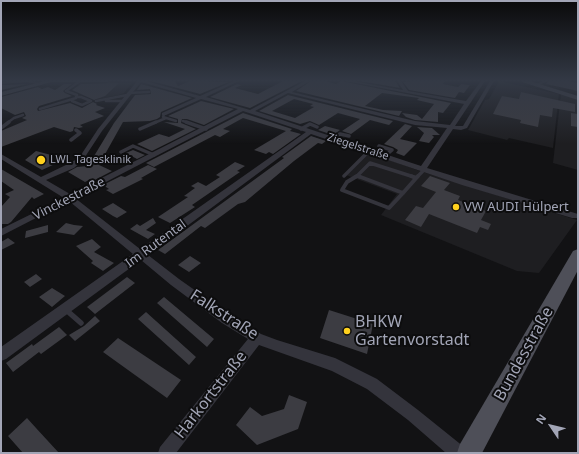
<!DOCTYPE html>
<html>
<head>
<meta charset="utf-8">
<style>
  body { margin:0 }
  #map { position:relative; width:579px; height:454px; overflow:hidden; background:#121214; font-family:"Noto Sans",sans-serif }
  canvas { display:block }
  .frame { position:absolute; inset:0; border:2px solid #a2a5b6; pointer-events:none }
  .north { position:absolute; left:531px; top:406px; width:40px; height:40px; -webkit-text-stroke:3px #0d0d0e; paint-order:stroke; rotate:305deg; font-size:11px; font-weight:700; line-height:16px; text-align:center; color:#a2a5b6 }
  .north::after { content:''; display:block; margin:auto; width:14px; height:18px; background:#a2a5b6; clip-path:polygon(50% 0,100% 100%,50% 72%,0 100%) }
</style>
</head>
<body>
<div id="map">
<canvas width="579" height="454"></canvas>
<div class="frame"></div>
<div class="north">N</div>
</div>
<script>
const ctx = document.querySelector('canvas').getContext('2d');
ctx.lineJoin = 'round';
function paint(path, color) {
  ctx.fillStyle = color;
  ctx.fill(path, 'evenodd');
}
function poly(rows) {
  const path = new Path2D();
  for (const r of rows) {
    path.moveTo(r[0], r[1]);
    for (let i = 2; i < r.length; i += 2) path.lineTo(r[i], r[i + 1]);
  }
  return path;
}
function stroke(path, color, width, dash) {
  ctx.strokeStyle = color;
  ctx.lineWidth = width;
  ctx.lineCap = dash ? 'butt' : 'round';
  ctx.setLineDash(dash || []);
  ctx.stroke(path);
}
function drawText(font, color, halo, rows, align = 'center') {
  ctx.font = font + ' "Noto Sans",sans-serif';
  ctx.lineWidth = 4;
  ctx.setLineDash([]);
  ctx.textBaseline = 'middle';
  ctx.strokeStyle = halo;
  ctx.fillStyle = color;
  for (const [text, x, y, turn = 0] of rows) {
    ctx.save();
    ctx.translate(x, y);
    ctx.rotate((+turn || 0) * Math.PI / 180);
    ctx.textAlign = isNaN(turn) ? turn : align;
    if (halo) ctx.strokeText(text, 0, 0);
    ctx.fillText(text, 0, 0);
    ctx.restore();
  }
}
paint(poly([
  [499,81,559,94,553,148,509,138,507,140,468,130,485,100,489,99],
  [108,82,132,83,124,93,119,95,99,99,84,93,96,92],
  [561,94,578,99,578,170,553,163],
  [368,152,420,171,577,220,539,273,517,271,381,215,397,194,346,175]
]), '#1e1e21');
paint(poly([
  [151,81,175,81,178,86,190,81,229,82,200,94],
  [283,81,302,81,250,108,210,97,237,84,242,85,235,88,258,94],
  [311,81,325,81,336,84,341,81,451,103,443,113,438,112,438,122,415,120,406,117,402,113,417,115,422,119,434,104,417,100,419,98,382,93,365,106,383,110,402,111,399,116,296,91],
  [360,81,393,81,396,82,400,88],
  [416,81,445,81,443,84,458,87,461,84,470,85,464,93,459,92,455,98,409,90,403,82],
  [548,81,568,81,578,83,578,91,546,84],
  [119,83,105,96,94,100,72,90,81,84],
  [28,84,1,90,1,85],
  [64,84,72,84,63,91,65,93,72,96,39,106,37,109,38,111,70,103,82,108,93,102,97,104,96,105,105,108,95,112,104,116,80,125,83,127,79,128,74,127,73,131,70,132,54,127,1,147,1,131,27,120,22,118,26,116,24,112,15,115,1,108,1,97,38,87,42,89,48,87,55,90],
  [141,84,192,98,161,112,160,117,157,119,150,121,123,122,99,165,112,171,93,181,91,179,85,182,68,172,77,167,88,166,114,123,135,95,151,94,150,89,137,90],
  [521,92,575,104,575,112,553,108,552,117,540,115,538,127,520,123,521,120,493,114,502,96,519,99],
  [288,95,393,121,389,125,370,120,351,134,342,131,360,119,338,113,319,125,310,121,300,124,259,111],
  [294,99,313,104,310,106,314,107,295,118,272,111],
  [201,101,234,109,204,125,187,119,182,119,181,123,196,129,152,151,137,144,159,134,169,137,185,129,164,122,178,123,178,119,168,116],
  [243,113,292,129,290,131,301,134,273,154,269,152,266,154,254,150,286,131,243,118,223,129,230,131,220,137,215,135,154,167,146,163],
  [571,113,578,114,578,127,571,126],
  [405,124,412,126,400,139,417,143,404,156,396,153,398,150,393,147,384,144],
  [325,126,340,130,333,135,318,130],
  [417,127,432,128,440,135,432,135,434,137,429,143,419,141,424,133],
  [311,136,326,141,322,144,318,143,294,161,245,202,238,204,205,228,201,226,165,254,158,250,284,158,282,157],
  [133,150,145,155,137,159,126,153],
  [36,151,51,155,55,164,42,170,25,160],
  [235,162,245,166,237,171,240,172,192,205,195,207,170,223,158,217,188,197,184,196,195,188,191,186,198,182,206,186,220,177,216,175],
  [148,165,157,169,141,178,143,179,113,194,106,190,109,189,103,185,121,176,125,177],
  [1,169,44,194,34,199,32,197,11,222,8,224,1,224,1,207,10,197,5,194,14,190,1,181],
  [430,176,450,183,444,190,460,196,458,200,486,211,481,220,491,224,488,230,480,227,477,233,429,214,421,227,405,220,416,206,423,208,436,192,421,186],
  [113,203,127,212,117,218,113,216,102,209],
  [153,218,156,223,146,230,155,234,148,239,130,229,137,224,140,226],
  [66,223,74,225,83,226,74,235,56,232],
  [48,225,48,232,25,238,26,231],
  [8,238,15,243,1,250,1,242],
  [92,239,101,247,94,252,114,263,103,271,91,263,93,261,76,246],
  [190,256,201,263,189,272,178,265],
  [36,274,42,279,30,287,24,282],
  [127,277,135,283,95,314,87,307],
  [52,288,65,296,52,307,39,297],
  [164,297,214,339,207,347,157,303],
  [329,310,373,324,367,354,320,338],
  [146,312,196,357,189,365,138,319],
  [95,316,100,321,75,341,69,335,84,326],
  [59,327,67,335,41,354,39,352,13,372,6,363,32,344,33,346],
  [118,338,181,380,167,398,103,352],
  [289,395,307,402,298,429,257,445,236,425,250,407,262,416,284,409],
  [27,418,36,428,59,453,23,453,8,436]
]), '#3c3c42');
stroke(poly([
  [537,85,545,81],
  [66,91,80,81],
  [129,93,149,92],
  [76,97,81,97,91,101],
  [72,101,82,105,91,101],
  [96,101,127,95],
  [106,101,123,101],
  [40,109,76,98,77,95,66,91],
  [164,114,163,117,176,121],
  [183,121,189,123],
  [7,123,14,118,23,115],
  [154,123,166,118]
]), '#34343c', 2.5);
stroke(poly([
  [186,122,206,129],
  [1,128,9,122],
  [140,129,156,122],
  [301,129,310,124,317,127],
  [333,139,340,134,349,136],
  [71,140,80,133,76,130],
  [379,146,392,150,385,156],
  [121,152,133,146,154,155],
  [344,176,369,151],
  [357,176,370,163,414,177],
  [355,177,357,176,360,177],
  [417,177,425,169]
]), '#34343c', 3.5);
stroke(poly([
  [357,176,347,182,342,190,389,208,403,193],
  [358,176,403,193],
  [411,176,416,178],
  [403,193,418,176]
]), '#34343c', 4);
stroke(poly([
  [65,309,81,323]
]), '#34343c', 5.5);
paint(poly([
  [12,81,32,81,43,84,41,85,27,82,1,84,1,82,12,81],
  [50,81,109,81,107,82,52,82,50,81],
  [137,81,146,81,200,96,234,81,239,81,206,97,250,110,305,81,310,81,292,92,415,121,450,125,464,104,345,81,353,81,403,90,397,81,401,81,408,91,466,101,481,81,485,81,455,126,463,126,490,81,494,81,467,128,461,130,453,129,427,168,578,214,578,218,572,218,462,185,311,134,148,255,179,279,230,315,261,334,277,340,335,358,377,379,418,410,464,447,466,453,446,453,408,420,367,389,332,371,259,345,176,453,158,453,160,447,248,339,222,323,171,285,141,260,6,359,1,361,1,347,133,254,69,201,1,236,1,229,64,198,1,159,1,154,41,177,68,164,79,158,98,129,137,81],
  [141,82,196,98,162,113,162,115,166,115,201,99,238,109,70,194,46,180,74,168,83,160,102,131,141,82],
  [288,93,415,125,447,128,421,166,255,111,288,93],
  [243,111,306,132,140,249,75,198,243,111]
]), '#34343c');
paint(poly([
  [45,81,55,81,1,96,1,92,45,81],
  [521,81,530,81,578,96,578,100,522,82,521,81]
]), '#404149');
paint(poly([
  [578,249,578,270,482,453,457,453,460,444,573,251,578,249]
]), '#4e4f58');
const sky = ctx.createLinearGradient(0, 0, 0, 144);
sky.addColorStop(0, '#0a0a0b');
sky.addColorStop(0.56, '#333945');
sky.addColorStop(1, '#33394500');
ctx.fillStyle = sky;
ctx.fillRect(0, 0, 579, 144);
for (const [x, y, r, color] of [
  [41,160,5,"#ffd11e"],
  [456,207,4,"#ffd11e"],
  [347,331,4,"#ffd11e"]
]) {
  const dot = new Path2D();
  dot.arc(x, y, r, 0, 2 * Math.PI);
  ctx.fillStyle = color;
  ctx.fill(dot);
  stroke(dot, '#0d0d0e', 1.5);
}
drawText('11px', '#a2a5b6', '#0d0d0e', [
  ["Ziegelstraße",358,147,18]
]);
drawText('11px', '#a2a5b6', '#0d0d0e', [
  ["LWL Tagesklinik",50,160]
], 'left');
drawText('13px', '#a2a5b6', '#0d0d0e', [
  ["Vinckestraße",69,199,-27],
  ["Im Rutental",156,244,-36]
]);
drawText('13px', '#a2a5b6', '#0d0d0e', [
  ["VW AUDI Hülpert",464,207]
], 'left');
drawText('16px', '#a2a5b6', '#0d0d0e', [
  ["Falkstraße",224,315,33],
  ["Bundesstraße",524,354,-61],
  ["Harkortstraße",211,395,-52]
]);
drawText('16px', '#a2a5b6', '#0d0d0e', [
  ["BHKW",355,322],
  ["Gartenvorstadt",355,340]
], 'left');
</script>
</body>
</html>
